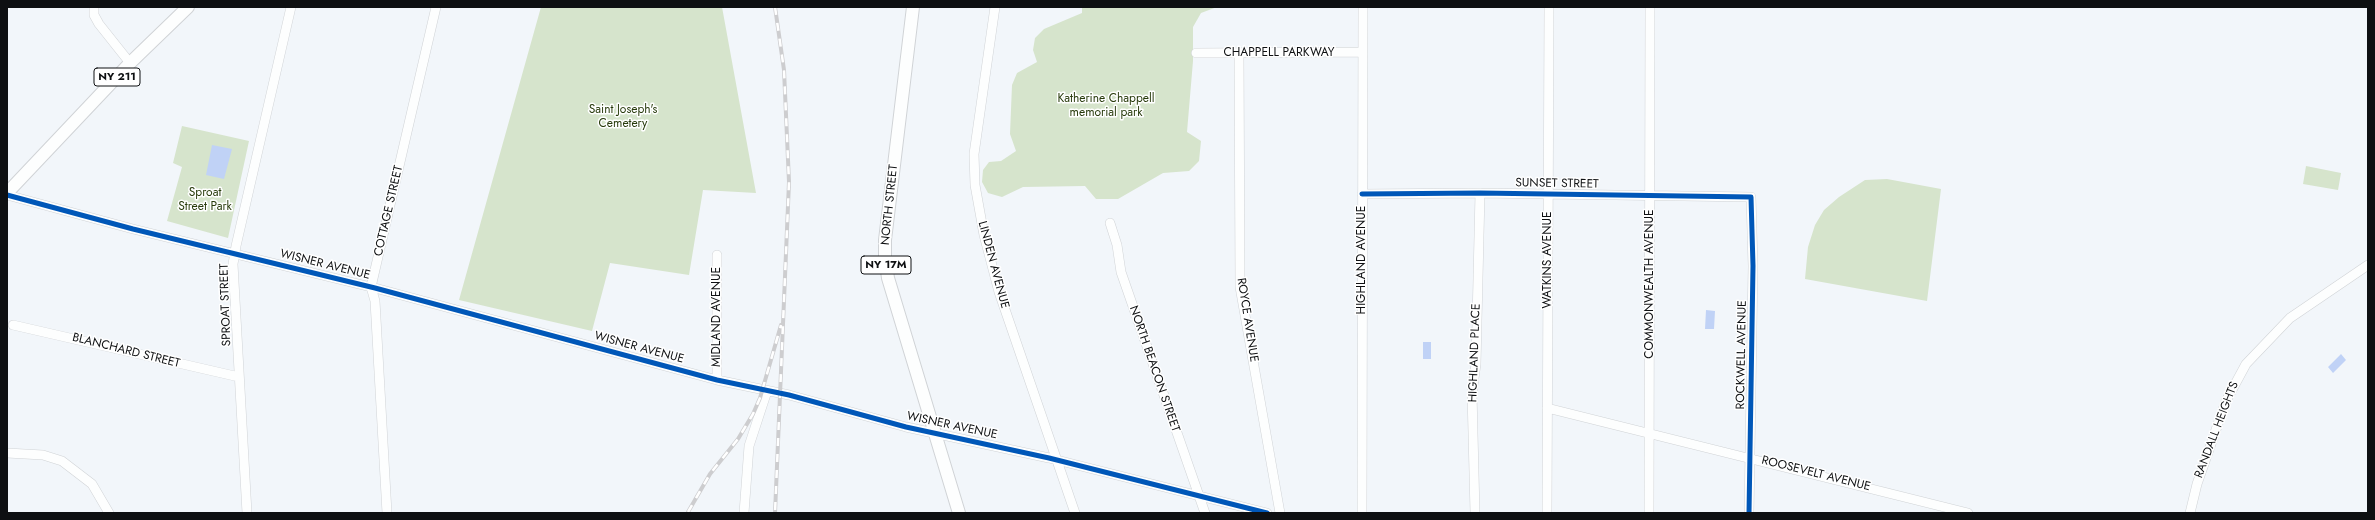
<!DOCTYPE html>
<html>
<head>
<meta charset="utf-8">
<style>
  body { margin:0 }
  #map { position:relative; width:2375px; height:520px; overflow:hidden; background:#f2f6fa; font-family:Jost,sans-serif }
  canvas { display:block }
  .frame { position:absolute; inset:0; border:8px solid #0e1012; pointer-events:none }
</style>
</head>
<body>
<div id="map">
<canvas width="2375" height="520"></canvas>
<div class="frame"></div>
</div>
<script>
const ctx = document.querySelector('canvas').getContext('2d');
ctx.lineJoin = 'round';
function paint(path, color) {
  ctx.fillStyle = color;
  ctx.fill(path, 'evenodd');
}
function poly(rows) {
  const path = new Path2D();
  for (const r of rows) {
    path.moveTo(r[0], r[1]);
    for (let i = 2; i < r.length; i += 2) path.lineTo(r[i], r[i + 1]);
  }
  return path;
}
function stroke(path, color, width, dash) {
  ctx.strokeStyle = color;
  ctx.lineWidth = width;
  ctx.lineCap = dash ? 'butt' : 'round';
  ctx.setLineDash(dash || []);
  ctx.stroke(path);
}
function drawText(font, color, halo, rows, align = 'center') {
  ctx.font = font + ' Jost,sans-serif';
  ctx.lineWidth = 3;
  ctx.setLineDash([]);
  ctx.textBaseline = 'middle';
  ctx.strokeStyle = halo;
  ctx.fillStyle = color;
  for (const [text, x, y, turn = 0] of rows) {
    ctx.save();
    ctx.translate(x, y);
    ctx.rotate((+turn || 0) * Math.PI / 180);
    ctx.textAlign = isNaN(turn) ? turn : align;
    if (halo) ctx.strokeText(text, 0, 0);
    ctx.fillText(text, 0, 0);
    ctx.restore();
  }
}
paint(poly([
  [541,7,722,7,756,193,703,190,689,275,610,263,592,331,459,300],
  [1082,7,1217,7,1201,13,1193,27,1193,61,1187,132,1201,141,1199,161,1189,171,1163,173,1118,199,1096,199,1085,186,1023,187,1002,197,988,193,982,182,983,170,989,162,1001,161,1016,151,1010,134,1012,85,1017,73,1037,62,1033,50,1035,38,1044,29,1082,13],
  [182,126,249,141,228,238,167,221,182,167,173,163],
  [2306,166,2341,173,2338,190,2303,184],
  [1887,179,1941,189,1927,301,1805,279,1808,247,1815,225,1824,210,1839,197,1865,180]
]), '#d6e4cc');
paint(poly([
  [212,145,232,149,224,179,206,175],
  [1706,310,1715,311,1714,329,1705,329],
  [1423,342,1431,342,1431,359,1423,359],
  [2341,354,2346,360,2333,373,2328,367]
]), '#c0d2f6');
const minor = poly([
  [94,7,94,15,99,24,130,63],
  [995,7,974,154,975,185,984,235,999,292,1075,513],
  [1196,53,1363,52],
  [1239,53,1240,287,1280,513],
  [1362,194,1480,193,1751,197,1753,266,1749,513],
  [7,195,133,229,375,288,717,380,789,395,906,427,1049,458,1267,513],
  [1110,223,1117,245,1121,272,1205,513],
  [717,255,717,380],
  [13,325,239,377],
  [1547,408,1968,513],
  [7,453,43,455,62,461,92,484,109,513],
  [247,513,233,264,236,246,291,7],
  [387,513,375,301,371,287,436,7],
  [744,513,749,446,767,391],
  [1362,513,1363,7],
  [1475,513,1472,393,1476,364,1480,193],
  [1547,513,1549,7],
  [1649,513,1650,7],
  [2190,513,2197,484,2226,401,2246,364,2290,318,2368,265]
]);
const major = poly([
  [913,7,885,240,885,256,888,278,959,513],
  [7,193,130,63,188,7]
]);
stroke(minor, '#d0d3d6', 10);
stroke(major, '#d0d3d6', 14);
stroke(minor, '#fdfefe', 9);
stroke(major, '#fdfefe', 12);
const rail = poly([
  [775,7,784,70,789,182,775,513],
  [688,512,710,474,738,439,753,414,760,398,781,325]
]);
stroke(rail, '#cdcdcf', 4);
stroke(rail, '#fff', 2.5, [8]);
stroke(poly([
  [1362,194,1480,193,1751,197,1753,266,1749,513],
  [7,195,133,229,375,288,717,380,789,395,906,427,1049,458,1267,513]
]), '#0057b8', 5);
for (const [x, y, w] of [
  [117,77,46],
  [886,265,50]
]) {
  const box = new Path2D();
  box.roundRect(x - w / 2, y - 9, w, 18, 3);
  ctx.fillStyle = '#fff';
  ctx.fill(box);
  stroke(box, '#0e1012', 1);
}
drawText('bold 11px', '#0e1012', null, [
  ["NY 211",117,77],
  ["NY 17M",886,265]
]);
drawText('12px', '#0e1012', '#fff', [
  ["CHAPPELL PARKWAY",1279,53],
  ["SUNSET STREET",1557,184,1],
  ["NORTH STREET",890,205,-84],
  ["COTTAGE STREET",389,211,-77],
  ["HIGHLAND AVENUE",1362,260,-90],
  ["WATKINS AVENUE",1548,260,-90],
  ["WISNER AVENUE",325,265,14],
  ["LINDEN AVENUE",993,265,75],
  ["COMMONWEALTH AVENUE",1650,284,-90],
  ["SPROAT STREET",226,305,-92],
  ["MIDLAND AVENUE",717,317,-90],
  ["ROYCE AVENUE",1247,320,81],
  ["WISNER AVENUE",639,348,15],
  ["BLANCHARD STREET",126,351,14],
  ["HIGHLAND PLACE",1475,353,-88],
  ["ROCKWELL AVENUE",1742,355,-89],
  ["NORTH BEACON STREET",1154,369,71],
  ["WISNER AVENUE",952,426,12],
  ["RANDALL HEIGHTS",2217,430,-69],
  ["ROOSEVELT AVENUE",1816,474,14]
]);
drawText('12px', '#283b0c', '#fff', [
  ["Katherine Chappell",1106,99],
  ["memorial park",1106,113],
  ["Saint Joseph's",623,110],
  ["Cemetery",623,124],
  ["Sproat",205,193],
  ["Street Park",205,207]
]);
</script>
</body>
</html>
